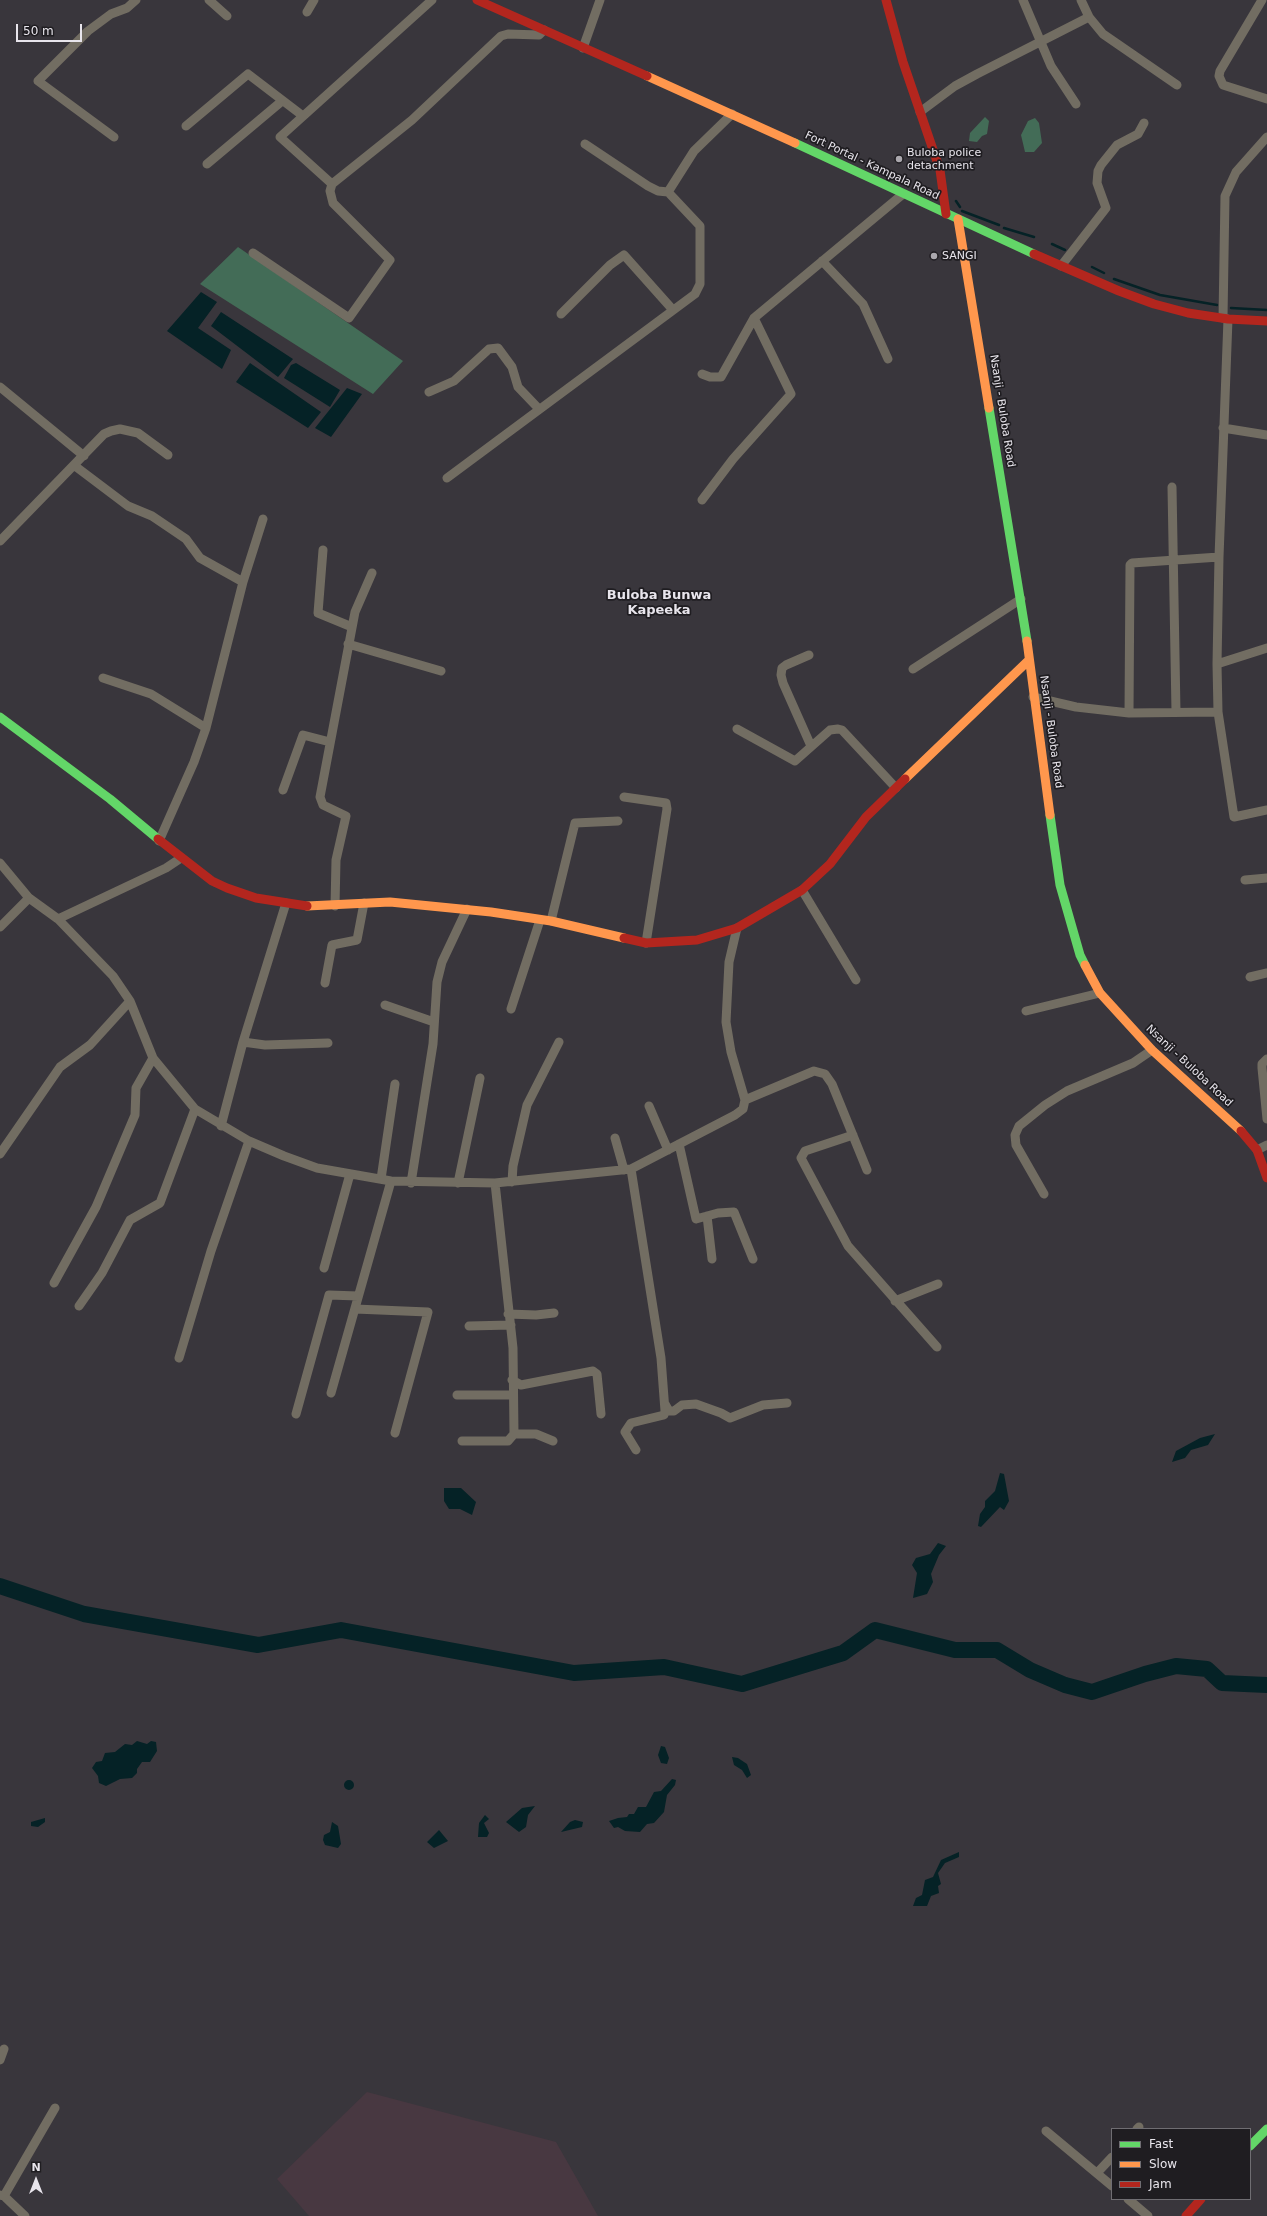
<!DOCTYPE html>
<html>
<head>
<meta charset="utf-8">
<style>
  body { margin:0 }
  #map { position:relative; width:1267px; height:2216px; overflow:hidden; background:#39363c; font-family:"DejaVu Sans",sans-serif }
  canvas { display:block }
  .legend { position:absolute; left:1111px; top:2128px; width:140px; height:72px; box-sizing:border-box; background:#1f1d21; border:1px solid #6f6d72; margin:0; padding:5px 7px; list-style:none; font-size:12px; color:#e8e5ec }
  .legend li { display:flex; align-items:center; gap:8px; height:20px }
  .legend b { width:20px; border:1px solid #6f6d72 }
  .north { position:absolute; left:16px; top:2160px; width:40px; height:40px; -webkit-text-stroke:3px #1f1d21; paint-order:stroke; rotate:0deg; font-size:11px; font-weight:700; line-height:16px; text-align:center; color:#e8e5ec }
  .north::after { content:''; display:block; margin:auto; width:14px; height:18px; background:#e8e5ec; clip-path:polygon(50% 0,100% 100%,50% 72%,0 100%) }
  .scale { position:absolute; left:16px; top:24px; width:66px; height:18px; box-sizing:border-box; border:2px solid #e8e5ec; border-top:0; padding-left:5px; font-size:12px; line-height:14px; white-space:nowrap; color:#e8e5ec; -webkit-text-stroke:3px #1f1d21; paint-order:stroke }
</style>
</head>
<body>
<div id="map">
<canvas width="1267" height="2216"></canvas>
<ul class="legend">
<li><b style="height:5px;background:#63d668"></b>Fast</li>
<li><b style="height:5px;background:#ff974d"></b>Slow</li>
<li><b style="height:5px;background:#b3261e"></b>Jam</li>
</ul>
<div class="north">N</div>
<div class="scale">50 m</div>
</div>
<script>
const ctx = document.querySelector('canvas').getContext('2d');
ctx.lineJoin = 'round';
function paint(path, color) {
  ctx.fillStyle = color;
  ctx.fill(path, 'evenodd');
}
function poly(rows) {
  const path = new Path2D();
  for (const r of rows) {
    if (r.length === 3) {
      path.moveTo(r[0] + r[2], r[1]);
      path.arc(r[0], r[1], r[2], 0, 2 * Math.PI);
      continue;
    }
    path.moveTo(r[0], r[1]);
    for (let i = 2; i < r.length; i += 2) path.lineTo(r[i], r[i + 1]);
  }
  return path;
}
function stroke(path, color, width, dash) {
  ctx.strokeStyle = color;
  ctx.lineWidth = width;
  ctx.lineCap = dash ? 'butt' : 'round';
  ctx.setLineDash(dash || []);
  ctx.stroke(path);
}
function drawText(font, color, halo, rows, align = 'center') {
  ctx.font = font + ' "DejaVu Sans",sans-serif';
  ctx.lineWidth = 3.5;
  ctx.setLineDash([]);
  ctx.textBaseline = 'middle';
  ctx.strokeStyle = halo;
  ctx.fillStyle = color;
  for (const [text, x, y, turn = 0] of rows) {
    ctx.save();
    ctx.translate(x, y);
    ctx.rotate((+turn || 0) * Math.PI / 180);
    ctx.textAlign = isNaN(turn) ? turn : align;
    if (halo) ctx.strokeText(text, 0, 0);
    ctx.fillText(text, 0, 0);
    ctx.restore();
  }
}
paint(poly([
  [367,2092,556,2142,598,2216,309,2216,277,2179]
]), '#483841');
paint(poly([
  [985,117,989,121,987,134,982,136,977,142,969,141,970,133],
  [1035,118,1039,123,1042,143,1034,152,1025,152,1021,135,1028,121],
  [238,247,403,361,373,394,200,284]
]), '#436c57');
paint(poly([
  [201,292,217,302,198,328,231,350,222,369,167,331],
  [221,312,293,359,278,377,211,326],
  [250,363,321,412,308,428,236,382],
  [296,363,340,390,330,407,284,378,291,365],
  [347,388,362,394,331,437,315,428],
  [1215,1434,1208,1445,1191,1450,1185,1458,1172,1462,1176,1451,1200,1438],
  [1000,1473,1004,1474,1009,1501,1004,1510,1000,1507,981,1527,978,1526,980,1514,985,1507,985,1501,995,1491],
  [444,1488,461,1488,476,1502,472,1515,460,1509,449,1509,444,1501],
  [938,1543,946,1546,939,1555,931,1574,933,1582,927,1594,913,1598,917,1573,912,1565,916,1558,930,1554],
  [137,1741,147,1744,151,1741,156,1742,157,1751,150,1762,142,1762,137,1769,137,1773,132,1778,120,1779,106,1786,99,1783,98,1776,92,1768,96,1762,102,1761,105,1753,115,1752,125,1744,132,1745],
  [661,1746,665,1747,669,1758,667,1764,661,1763,658,1755],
  [732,1757,738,1758,747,1764,751,1775,747,1778,742,1770,734,1765],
  [672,1779,676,1780,675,1785,667,1795,664,1812,654,1823,647,1824,640,1832,625,1831,618,1827,614,1828,609,1821,618,1818,627,1817,629,1814,634,1814,638,1807,646,1807,654,1792,661,1791],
  [349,1785,5],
  [535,1806,528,1815,526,1827,519,1832,506,1822,522,1808],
  [485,1815,489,1819,484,1823,489,1833,487,1837,478,1837,479,1823],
  [45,1818,45,1822,38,1827,31,1826,31,1822],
  [575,1820,583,1822,582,1827,561,1832,570,1822],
  [332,1822,338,1826,341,1844,338,1848,325,1845,323,1840,324,1835,330,1832],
  [439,1830,448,1841,434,1848,427,1842],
  [959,1852,959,1857,945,1863,938,1873,941,1884,938,1886,939,1893,931,1896,927,1906,913,1906,916,1898,922,1895,925,1880,933,1877,941,1860]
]), '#052226');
stroke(poly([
  [956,201,960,207],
  [962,211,999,225],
  [1004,228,1034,237],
  [1052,244,1065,250],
  [1092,267,1104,273],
  [1114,279,1160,295,1217,305],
  [1231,308,1267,310]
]), '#052226', 2.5);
stroke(poly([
  [0,1586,84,1614,258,1645,341,1630,574,1673,664,1667,742,1684,843,1653,875,1630,955,1650,997,1650,1030,1670,1065,1685,1092,1692,1145,1674,1176,1666,1207,1669,1222,1683,1267,1685]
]), '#052226', 16);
stroke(poly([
  [209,0,227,16],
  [1023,0,1051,66,1076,104],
  [1081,0,1089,17,1103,34,1177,85],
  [1262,0,1220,71,1219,76,1223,85,1267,99],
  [307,12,314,0],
  [583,48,600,0],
  [920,112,955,86,977,74,1089,17],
  [186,126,248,74,303,116],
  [114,137,38,81,88,31,111,14,127,8,136,0],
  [585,144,648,186,658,191,668,192],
  [207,164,282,101],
  [332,184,280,137,432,0],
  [253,253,349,318,390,260,333,203,330,191,332,184,412,120,501,36,508,34,539,35,544,30],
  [822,261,863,304,888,359],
  [1061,266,1106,208,1097,183,1098,171,1101,165,1117,145,1138,134,1144,123],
  [561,314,610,265,624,255,673,310],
  [1223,318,1225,196,1236,172,1267,137],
  [1228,319,1219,557,1217,664,1218,712,1234,817,1267,810],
  [702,374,710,377,721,377,754,318,903,194],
  [0,387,84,456],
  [429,392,454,381,489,349,498,348,512,367,518,387,539,409],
  [1223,428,1267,435],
  [75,466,128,506,152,516,186,539,200,558,243,582],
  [447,478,695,294,700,284,700,226,668,192,694,151,732,114],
  [1172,487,1176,712],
  [702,500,733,459,791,394,754,318],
  [0,541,104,434,111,431,120,429,138,433,168,455],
  [323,550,318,613,352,627],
  [348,644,441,671],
  [809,655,786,665,782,668,781,675,783,683,811,746],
  [1217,664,1267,648],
  [913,669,1021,599],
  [103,678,151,694,206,728],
  [1033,697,1076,707,1129,713,1218,712],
  [1129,713,1130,565,1132,563,1219,557],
  [737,729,795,761,830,730,838,729,842,730,896,788],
  [283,790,303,735,330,742],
  [624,797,666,803,667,809,646,943],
  [159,841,194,762,206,728,243,582,263,519],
  [0,863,29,898,58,919,113,976,130,1001,153,1058,195,1109,249,1141,284,1156,317,1168,391,1181,495,1183,631,1169,735,1115,743,1109,745,1100,731,1052,726,1022,729,962,737,928],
  [1245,880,1267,878],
  [802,890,856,980],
  [335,906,336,860,346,816,323,805,320,797,355,612,372,573],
  [58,919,166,868,181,858],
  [551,921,575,823,618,821],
  [0,927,29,898],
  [1250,977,1267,973],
  [325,983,332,945,357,940,364,903],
  [385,1005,434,1022],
  [511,1009,540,920],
  [1026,1011,1100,993],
  [243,1042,265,1045,328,1043],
  [1267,1059,1262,1064,1262,1068,1267,1119],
  [745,1100,814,1071,825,1074,832,1084,867,1170],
  [649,1106,668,1150],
  [221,1126,243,1042,286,903],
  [853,1135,805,1151,801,1158,848,1246,937,1347],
  [615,1138,624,1170],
  [679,1144,696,1219,718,1213,734,1212,753,1259],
  [1257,1150,1267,1145],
  [0,1154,60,1067,90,1045,130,1001],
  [631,1169,661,1358,665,1411,664,1415,631,1423,625,1432,636,1450],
  [381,1179,395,1084],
  [512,1182,513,1166,527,1105,559,1042],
  [411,1183,433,1044,437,982,442,962,467,909],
  [458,1183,480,1078],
  [1044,1194,1016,1145,1015,1135,1019,1126,1045,1105,1067,1091,1133,1063,1152,1050],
  [707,1216,712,1259],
  [324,1268,350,1174],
  [54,1283,96,1207,135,1115,136,1088,153,1058],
  [895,1301,938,1284],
  [79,1306,102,1273,130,1220,160,1203,195,1109],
  [355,1309,428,1312,395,1433],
  [508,1314,536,1315,554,1313],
  [469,1326,511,1325],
  [179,1358,211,1251,249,1141],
  [512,1380,521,1385,593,1371,597,1374,601,1414],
  [331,1393,391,1181],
  [457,1395,513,1395],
  [665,1404,669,1411,674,1411,682,1405,696,1404,721,1413,730,1418,763,1405,787,1403],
  [296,1414,329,1295,358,1296],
  [514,1434,536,1434,553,1441],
  [462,1441,508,1441,514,1434,513,1348,495,1183],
  [0,2060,4,2049],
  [1137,2129,1139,2127],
  [1046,2131,1112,2186],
  [1097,2173,1112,2157],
  [0,2195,4,2196,25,2216],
  [4,2196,55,2108],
  [1128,2199,1148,2216]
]), '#726d62', 9);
stroke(poly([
  [795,143,1034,254],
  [989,408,1027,641],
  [0,717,110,799,158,839],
  [1050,815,1060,885,1080,955,1085,965],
  [1250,2146,1267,2129]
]), '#63d668', 9);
stroke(poly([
  [647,76,795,143],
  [958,219,989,408],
  [1027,641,1050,815],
  [905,779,1029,660],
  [307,906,390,902,491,912,551,921,624,938],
  [1085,965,1100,993,1152,1050,1241,1131]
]), '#ff974d', 9);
stroke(poly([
  [477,0,647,76],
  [886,0,903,62,940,170,946,214],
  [1034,254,1119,291,1154,304,1188,313,1228,319,1267,321],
  [158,839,212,881,227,888,256,898,307,906],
  [624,938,646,943,697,940,737,928,802,890,830,864,866,817,905,779],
  [1241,1131,1257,1150,1267,1178],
  [1186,2216,1201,2199]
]), '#b3261e', 9);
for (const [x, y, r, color] of [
  [899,159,4,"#aba8ae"],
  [934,256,4,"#aba8ae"]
]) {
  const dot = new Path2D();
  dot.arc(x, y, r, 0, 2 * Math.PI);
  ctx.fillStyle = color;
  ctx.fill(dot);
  stroke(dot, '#1f1d21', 1.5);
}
drawText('11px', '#e8e5ec', '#1f1d21', [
  ["Buloba police",907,153],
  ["detachment",907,166],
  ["SANGI",942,256]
], 'left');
drawText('11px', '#e8e5ec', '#1f1d21', [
  ["Fort Portal - Kampala Road",872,166,25],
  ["Nsanji - Buloba Road",1002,411,81],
  ["Nsanji - Buloba Road",1051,732,82],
  ["Nsanji - Buloba Road",1189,1066,43]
]);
drawText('bold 13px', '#e8e5ec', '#1f1d21', [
  ["Buloba Bunwa",659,596],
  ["Kapeeka",659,611]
]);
</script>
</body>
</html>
